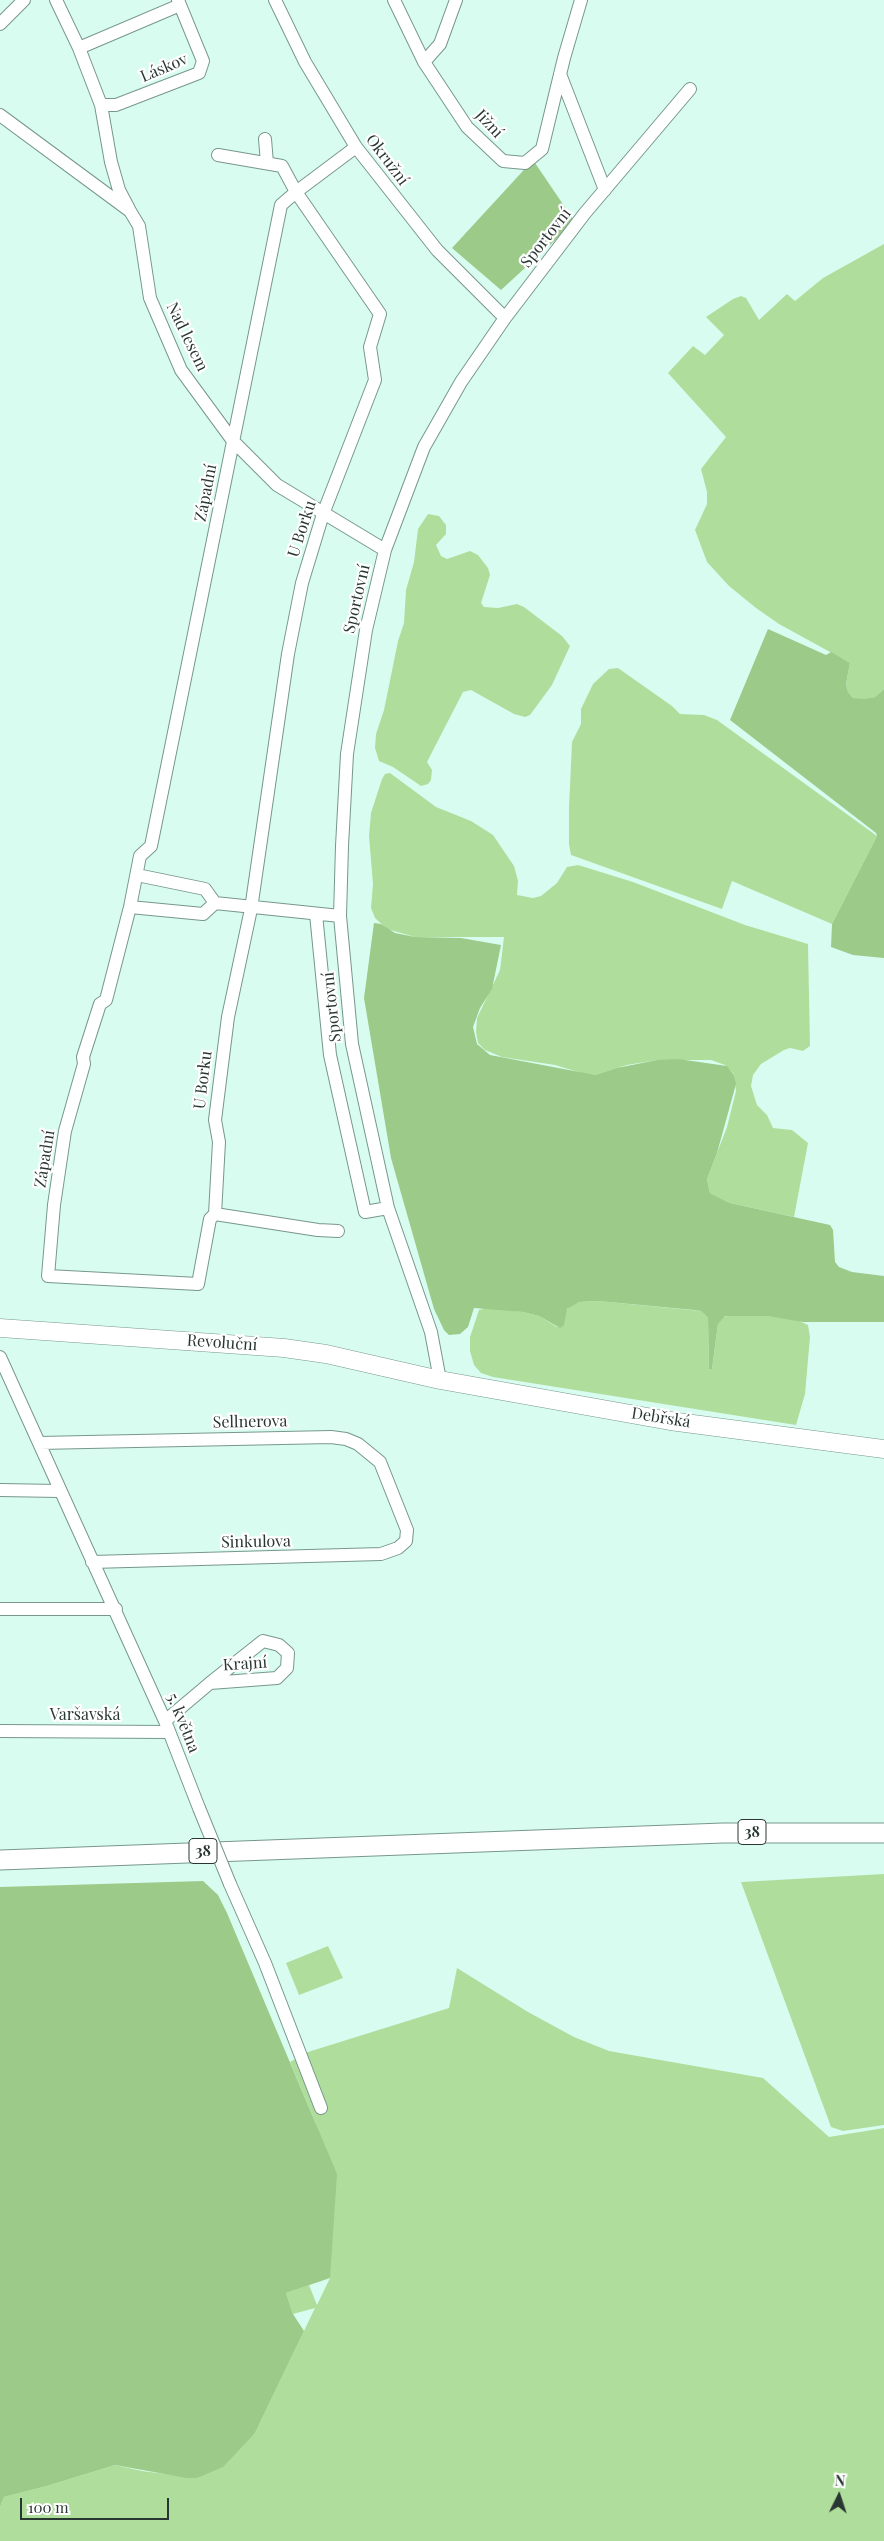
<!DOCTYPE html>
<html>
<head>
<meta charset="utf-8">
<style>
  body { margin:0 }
  #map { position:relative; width:884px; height:2541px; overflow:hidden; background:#d9fcf1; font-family:"Playfair Display",serif }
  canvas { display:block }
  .north { position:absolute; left:814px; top:2471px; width:50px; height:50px; -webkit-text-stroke:4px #fff; paint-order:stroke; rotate:4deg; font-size:14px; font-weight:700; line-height:20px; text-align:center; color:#293733 }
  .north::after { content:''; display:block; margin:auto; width:18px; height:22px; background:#293733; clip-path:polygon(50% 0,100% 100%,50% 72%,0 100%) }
  .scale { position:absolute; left:20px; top:2498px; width:149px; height:22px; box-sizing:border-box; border:2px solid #293733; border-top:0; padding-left:6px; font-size:15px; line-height:18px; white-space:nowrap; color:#293733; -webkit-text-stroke:4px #fff; paint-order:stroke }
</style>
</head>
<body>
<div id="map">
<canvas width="884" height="2541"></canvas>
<div class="north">N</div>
<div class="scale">100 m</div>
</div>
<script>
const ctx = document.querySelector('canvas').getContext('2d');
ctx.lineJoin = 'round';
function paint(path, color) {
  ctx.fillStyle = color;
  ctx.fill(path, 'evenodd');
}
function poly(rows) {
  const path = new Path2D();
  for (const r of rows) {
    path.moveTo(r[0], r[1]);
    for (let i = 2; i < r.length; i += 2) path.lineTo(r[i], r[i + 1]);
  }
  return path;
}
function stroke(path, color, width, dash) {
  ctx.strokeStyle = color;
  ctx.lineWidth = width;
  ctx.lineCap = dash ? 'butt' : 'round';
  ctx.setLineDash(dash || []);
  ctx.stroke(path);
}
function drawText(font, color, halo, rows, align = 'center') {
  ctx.font = font + ' "Playfair Display",serif';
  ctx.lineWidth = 4.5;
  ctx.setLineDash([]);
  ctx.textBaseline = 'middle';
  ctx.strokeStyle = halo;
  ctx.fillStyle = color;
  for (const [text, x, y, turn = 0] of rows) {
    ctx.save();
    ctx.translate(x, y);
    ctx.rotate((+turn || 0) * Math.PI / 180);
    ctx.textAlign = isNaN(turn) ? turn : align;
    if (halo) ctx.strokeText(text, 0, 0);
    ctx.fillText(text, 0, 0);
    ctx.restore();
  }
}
paint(poly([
  [884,244,884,689,875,697,865,700,853,698,848,692,846,684,850,663,779,624,756,608,729,586,707,562,695,530,707,504,707,492,701,469,726,437,668,373,693,346,705,355,724,335,706,317,733,299,741,296,746,298,759,320,787,294,795,301,823,278],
  [428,514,439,516,446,525,446,534,436,545,441,556,447,559,470,551,478,555,488,568,490,575,481,603,484,607,498,608,517,604,524,607,562,636,570,646,552,685,530,715,525,717,514,714,471,690,463,692,427,762,432,770,431,780,428,784,421,786,393,767,379,761,375,748,376,734,384,710,398,641,404,623,406,590,414,562,418,529],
  [618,668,672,706,680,714,704,715,717,720,877,836,832,924,732,881,722,909,571,855,569,844,569,808,572,742,581,724,581,709,593,684,609,669],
  [390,773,436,807,471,821,493,835,514,866,518,881,517,895,533,898,541,896,557,883,567,867,578,865,633,882,745,925,808,944,810,1046,803,1051,790,1048,784,1050,761,1064,753,1075,751,1086,757,1105,767,1115,773,1128,792,1130,808,1143,794,1217,730,1203,710,1193,707,1179,727,1127,736,1091,734,1074,725,1065,711,1060,657,1060,627,1065,595,1075,588,1075,555,1065,502,1057,485,1050,478,1043,476,1032,477,1018,500,970,504,937,415,937,387,929,375,918,371,908,373,884,369,836,371,813,382,779,385,774],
  [598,1301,701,1311,708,1318,709,1369,712,1369,718,1324,723,1317,732,1315,767,1316,797,1320,808,1325,810,1337,805,1394,796,1425,493,1377,481,1373,474,1365,470,1351,470,1337,479,1310,487,1308,523,1312,539,1316,557,1327,564,1323,566,1311,571,1305,579,1302],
  [884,1874,884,2125,843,2131,831,2127,741,1882],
  [328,1946,343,1978,299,1995,286,1963],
  [457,1968,528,2012,574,2037,609,2051,763,2078,829,2137,884,2128,884,2541,0,2541,0,2507,4,2497,47,2486,115,2465,142,2471,197,2478,255,2433,315,2308,293,2314,286,2293,309,2285,317,2305,330,2278,316,2124,290,2062,308,2052,449,2008]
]), '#afde9c');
paint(poly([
  [533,160,575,222,501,290,452,248],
  [768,629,826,655,831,652,850,663,846,684,848,692,853,698,865,699,875,697,884,689,884,958,853,955,831,947,832,924,877,836,876,833,730,720],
  [374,923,381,924,395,933,415,937,461,938,501,945,492,989,480,1008,473,1027,477,1044,490,1055,595,1075,617,1068,657,1060,678,1059,727,1066,734,1075,736,1084,717,1153,707,1179,710,1193,730,1203,830,1225,833,1230,835,1262,839,1267,852,1272,884,1276,884,1322,803,1322,767,1316,725,1316,718,1324,712,1369,709,1369,708,1318,701,1311,694,1310,598,1301,579,1302,567,1309,564,1325,560,1328,539,1316,523,1312,474,1308,468,1327,460,1334,449,1335,444,1330,434,1309,391,1158,364,998],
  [203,1881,218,1895,227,1913,337,2174,330,2278,286,2293,293,2314,304,2331,255,2433,223,2467,197,2478,187,2478,115,2465,47,2486,4,2497,0,2507,0,1887]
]), '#9cca88');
const street = poly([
  [56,0,79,48,101,105,111,162,119,190,129,209],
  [275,0,305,62,356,147,437,250,505,318],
  [394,0,424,62,467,127,503,161,525,163,542,149,564,58,581,0],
  [0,24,24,0],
  [79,48,180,5],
  [424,62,440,44,456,0],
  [560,74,605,190],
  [101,105,116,105,199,73,203,61,178,0],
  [0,115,130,211,139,226,150,298,181,370,233,441,277,485,385,550],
  [265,139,267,163],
  [218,155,282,166,296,192,380,314,370,347,375,380,323,514,302,583,288,654,251,909,228,1017,215,1120,219,1142,215,1214,210,1219,198,1284,48,1276,54,1205,65,1131,84,1064,83,1057,100,1004,106,1000,130,907,140,856,151,846,281,205,296,192,356,147],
  [137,875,205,889,215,903],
  [215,903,340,916],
  [130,907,203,914,215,903],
  [316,914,330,1055,365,1212,388,1208],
  [215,1214,318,1230,338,1231],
  [0,1357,165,1721,199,1808],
  [440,1380,431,1332,388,1208,352,1044,340,916,342,846,347,754,366,630,385,550,424,447,461,382,505,318,585,213,690,89],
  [39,1443,331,1437,346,1439,358,1444,380,1462,407,1530,406,1541,398,1548,381,1554,92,1562],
  [0,1490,59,1491],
  [0,1609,116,1609],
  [165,1721,210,1683,263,1641,279,1645,288,1653,287,1668,277,1678,210,1683],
  [0,1731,169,1732],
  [230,1884,265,1963,321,2108]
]);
const secondary = poly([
  [0,1328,284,1348,326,1354,440,1380,670,1421,884,1449]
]);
const primary = poly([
  [0,1860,723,1833,884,1833]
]);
stroke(street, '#77978e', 14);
stroke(secondary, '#77978e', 19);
stroke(primary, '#77978e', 21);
stroke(street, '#fff', 12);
stroke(secondary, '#fff', 18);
stroke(primary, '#fff', 19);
const streetBridge = poly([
  [199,1808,230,1884]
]);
stroke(streetBridge, '#77978e', 14, []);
stroke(streetBridge, '#fff', 12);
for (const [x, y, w] of [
  [752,1832,28],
  [203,1851,28]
]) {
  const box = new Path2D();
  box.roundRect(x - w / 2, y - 12.5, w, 25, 4);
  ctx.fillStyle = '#fff';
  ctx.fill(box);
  stroke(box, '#293733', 1);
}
drawText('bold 15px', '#293733', null, [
  ["38",752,1832],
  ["38",203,1851]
]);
drawText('16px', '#293733', '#fff', [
  ["Láskov",164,68,-23],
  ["Jižní",489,124,47],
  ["Okružní",387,160,53],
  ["Sportovní",546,238,-52],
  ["Nad lesem",187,337,64],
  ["Západní",206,493,-79],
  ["U Borku",302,529,-72],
  ["Sportovní",357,599,-77],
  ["Sportovní",332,1007,-96],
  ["U Borku",203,1080,-83],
  ["Západní",45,1159,-81],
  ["Revoluční",222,1343,4],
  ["Debřská",661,1418,9],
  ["Sellnerova",250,1422,-1],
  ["Sinkulova",256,1542,-1],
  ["Krajní",245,1664,-4],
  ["Varšavská",85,1715],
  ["5. května",183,1723,68]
]);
</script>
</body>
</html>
